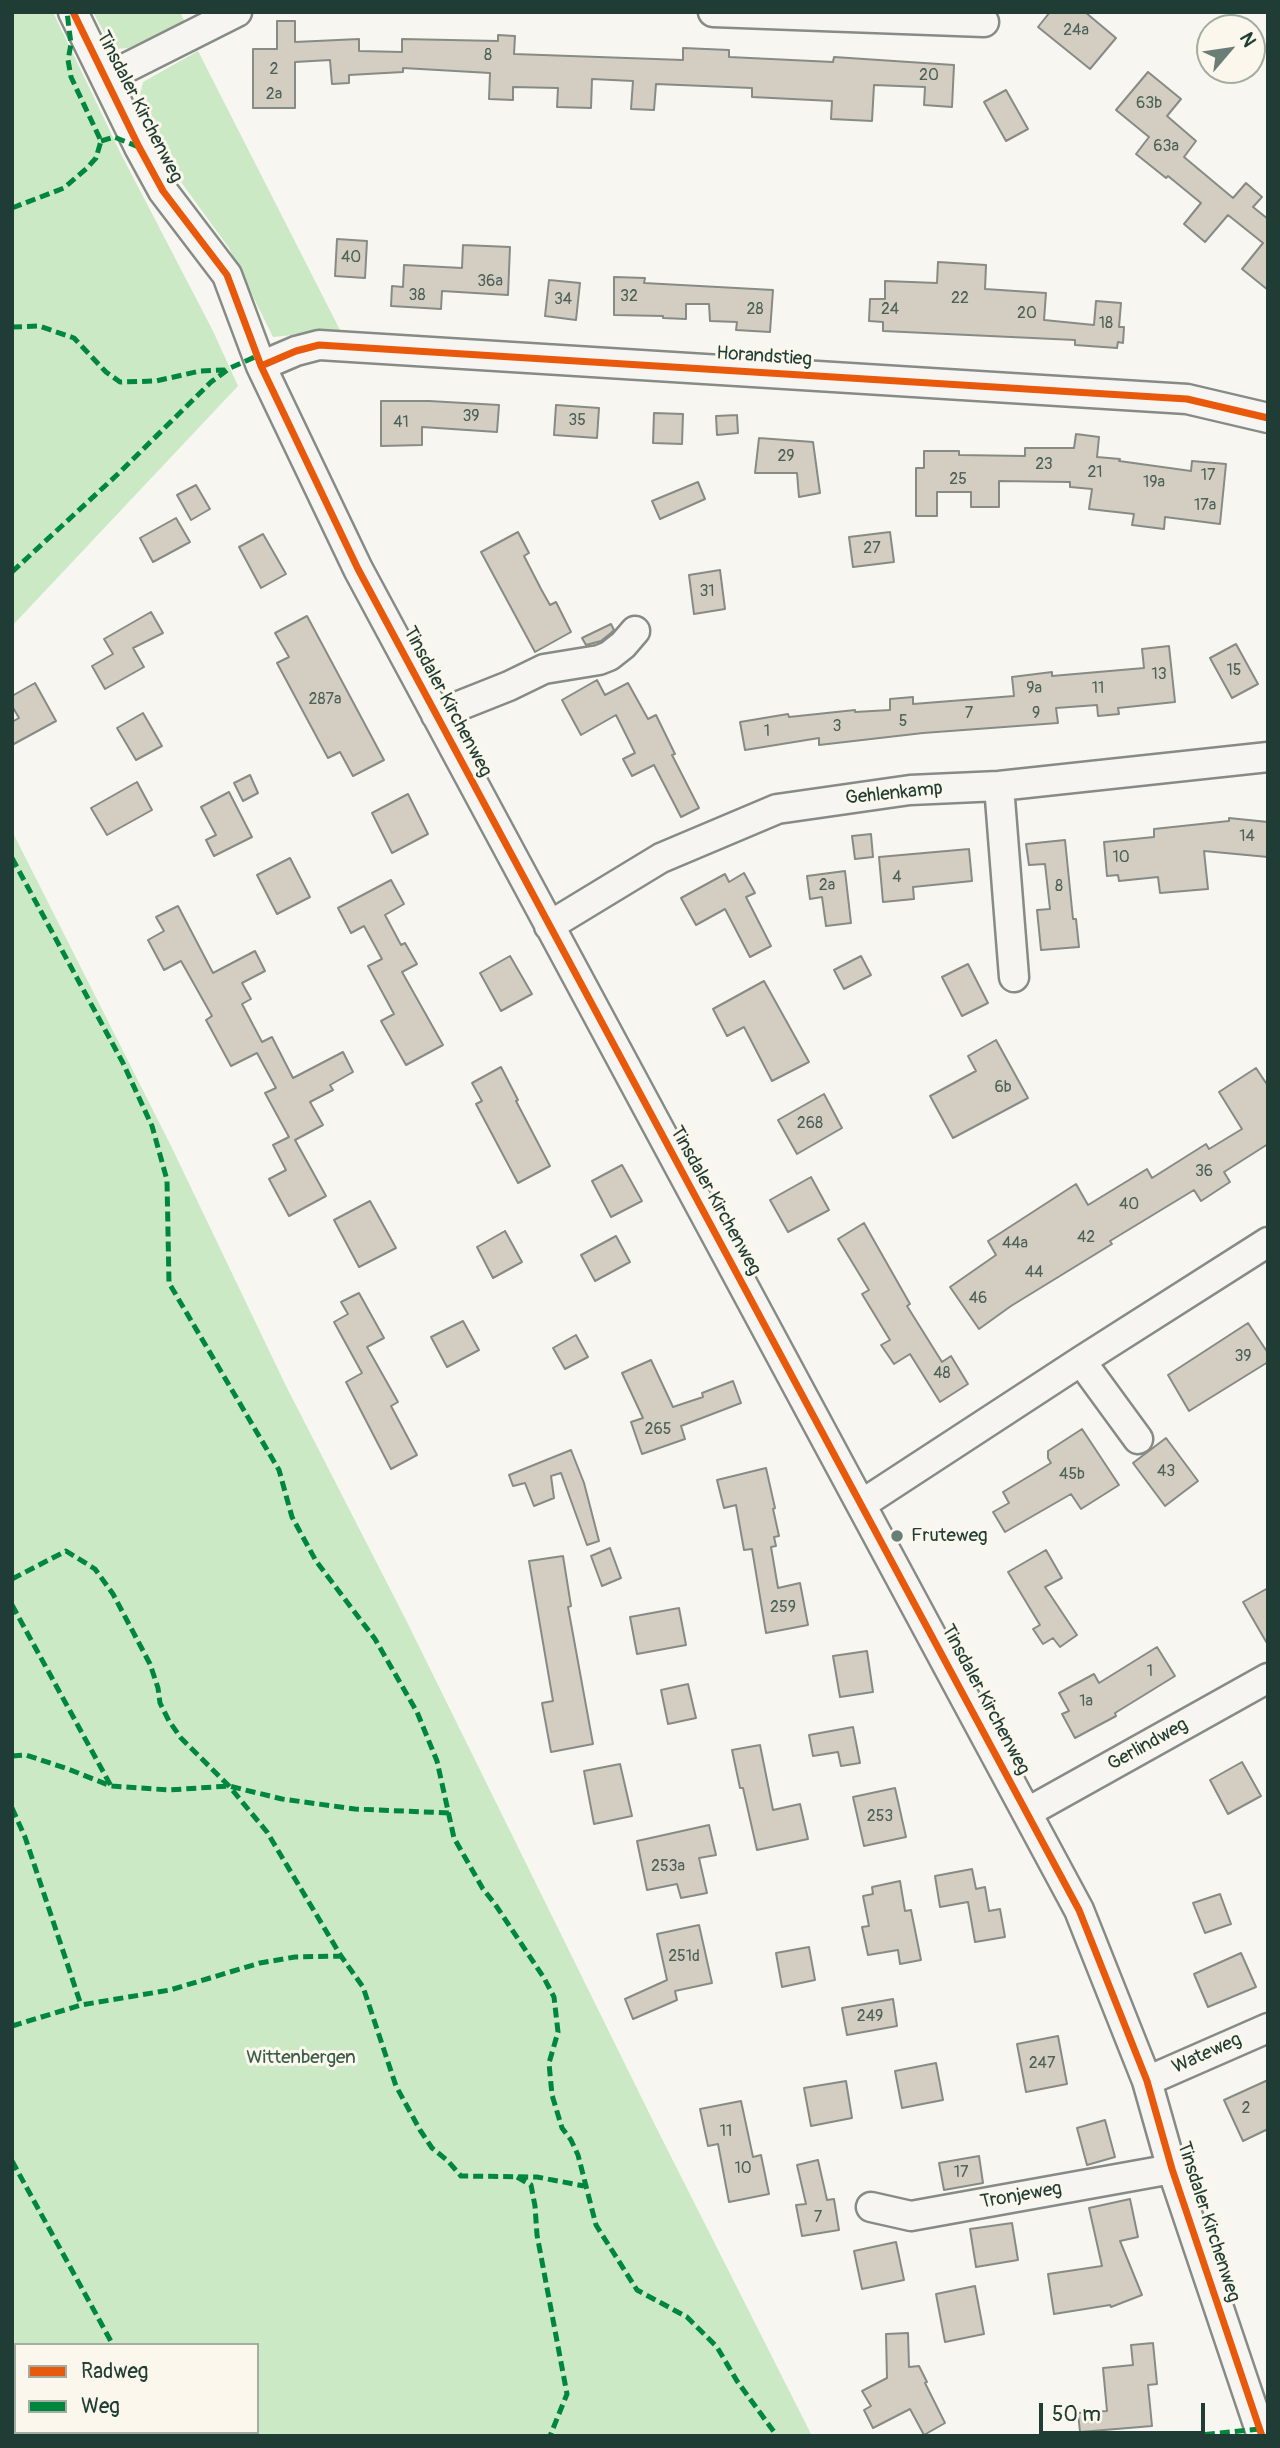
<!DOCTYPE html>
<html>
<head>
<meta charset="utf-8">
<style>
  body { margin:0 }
  #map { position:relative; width:1280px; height:2448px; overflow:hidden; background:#f8f6f0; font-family:Pangolin,sans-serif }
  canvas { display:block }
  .frame { position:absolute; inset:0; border:14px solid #1f3d34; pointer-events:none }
  .legend { position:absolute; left:14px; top:2343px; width:245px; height:91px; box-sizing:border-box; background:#fbf7ec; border:2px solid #a3ada2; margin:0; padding:9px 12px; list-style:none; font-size:21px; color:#1f3d34 }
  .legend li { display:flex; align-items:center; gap:14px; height:35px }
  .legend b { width:35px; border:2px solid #a3ada2 }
  .north { position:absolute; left:1196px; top:14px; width:70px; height:70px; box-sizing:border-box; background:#fbf7ec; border:2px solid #a3ada2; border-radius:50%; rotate:61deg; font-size:19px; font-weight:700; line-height:28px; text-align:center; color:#1f3d34 }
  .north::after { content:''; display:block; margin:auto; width:24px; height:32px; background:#6b7e76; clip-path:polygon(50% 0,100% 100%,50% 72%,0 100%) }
  .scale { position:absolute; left:1039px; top:2403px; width:166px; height:32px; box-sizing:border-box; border:4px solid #1f3d34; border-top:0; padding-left:9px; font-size:21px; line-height:24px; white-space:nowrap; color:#1f3d34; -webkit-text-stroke:5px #fbf7ec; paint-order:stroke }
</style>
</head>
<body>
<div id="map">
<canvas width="1280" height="2448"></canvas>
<div class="frame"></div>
<ul class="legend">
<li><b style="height:9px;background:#e8590c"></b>Radweg</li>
<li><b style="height:9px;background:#00873e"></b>Weg</li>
</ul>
<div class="north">N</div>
<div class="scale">50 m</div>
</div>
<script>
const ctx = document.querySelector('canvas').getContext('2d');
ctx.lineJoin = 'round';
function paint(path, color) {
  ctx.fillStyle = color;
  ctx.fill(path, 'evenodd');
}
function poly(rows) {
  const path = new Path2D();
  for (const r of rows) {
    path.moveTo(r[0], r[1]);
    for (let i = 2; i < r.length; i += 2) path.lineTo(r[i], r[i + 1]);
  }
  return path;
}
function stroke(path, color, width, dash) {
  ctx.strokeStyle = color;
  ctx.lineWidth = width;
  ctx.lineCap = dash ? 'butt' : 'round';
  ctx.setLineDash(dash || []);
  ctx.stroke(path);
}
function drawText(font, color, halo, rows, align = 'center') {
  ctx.font = font + ' Pangolin,sans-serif';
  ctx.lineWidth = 6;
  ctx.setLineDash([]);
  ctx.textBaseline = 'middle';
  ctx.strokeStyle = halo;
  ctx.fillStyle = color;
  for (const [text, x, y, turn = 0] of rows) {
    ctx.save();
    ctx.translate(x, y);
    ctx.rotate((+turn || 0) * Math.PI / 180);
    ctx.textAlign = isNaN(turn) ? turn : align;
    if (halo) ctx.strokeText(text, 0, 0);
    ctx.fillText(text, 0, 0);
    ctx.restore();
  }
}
paint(poly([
  [12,12,53,12,121,154,213,331,238,386,12,626],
  [93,12,180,12,185,22,128,48,117,49,109,42],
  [198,51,340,330,273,337,229,248,178,178,137,107,143,82],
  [12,831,172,1148,286,1386,406,1620,656,2127,812,2436,12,2436],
  [16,2345,257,2345,257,2432,16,2432]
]), '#cbe9c5');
const building = poly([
  [1050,12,1085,12,1116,38,1090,69,1038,27,1050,12],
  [277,21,295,21,295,42,359,39,359,51,402,52,402,39,498,41,498,35,515,36,514,54,683,60,683,48,729,50,729,57,833,62,834,57,954,65,952,107,924,105,925,87,874,85,872,121,831,119,832,101,752,97,752,88,656,84,654,110,631,109,633,81,592,79,591,108,557,107,558,88,513,87,513,100,489,99,490,73,403,68,403,72,349,75,349,83,332,84,330,60,295,62,295,108,253,108,253,49,277,49,277,21],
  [1148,72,1181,99,1167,116,1196,141,1184,157,1233,198,1246,183,1262,197,1253,207,1268,219,1268,290,1242,269,1263,243,1228,215,1205,242,1184,224,1201,203,1168,176,1166,178,1136,154,1149,137,1116,110,1148,72],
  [1006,90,1028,129,1006,141,984,102,1006,90],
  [337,239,367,241,365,278,335,276,337,239],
  [463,245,510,247,508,295,442,291,441,309,391,306,392,286,403,287,404,265,462,268,463,245],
  [938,262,986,265,985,289,1046,293,1044,320,1094,325,1096,301,1121,303,1119,327,1124,327,1123,343,1118,342,1117,348,1075,345,1075,340,883,331,883,322,869,321,870,299,885,299,885,281,937,283,938,262],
  [614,277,645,278,644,283,773,290,770,332,736,330,737,322,710,321,709,304,686,304,686,319,663,318,663,316,614,315,614,277],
  [549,280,580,283,576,320,545,316,549,280],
  [381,401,429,401,499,405,497,432,422,427,422,445,381,446,381,401],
  [556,405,599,408,597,438,554,435,556,405],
  [654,413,683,414,682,444,653,443,654,413],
  [737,415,738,433,717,435,716,416,737,415],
  [1076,434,1099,437,1097,457,1120,459,1119,461,1191,471,1192,461,1226,464,1220,524,1165,517,1164,529,1132,525,1134,514,1089,509,1092,489,1070,487,1070,482,999,481,999,507,971,507,971,492,937,492,937,516,916,516,916,468,924,468,924,451,959,451,959,455,1025,456,1025,448,1074,448,1076,434],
  [759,438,813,442,820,493,799,497,797,473,755,473,759,438],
  [698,482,705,499,660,519,652,501,698,482],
  [196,485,210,509,191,520,177,495,196,485],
  [176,518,190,542,153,562,140,538,176,518],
  [518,532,529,553,524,556,541,589,550,605,556,602,571,632,535,652,481,552,518,532],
  [890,532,894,562,853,567,849,537,890,532],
  [263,534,286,574,261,588,239,547,263,534],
  [720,570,725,609,694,614,689,575,720,570],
  [151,612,163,633,133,648,144,667,105,689,92,666,113,654,104,639,151,612],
  [307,616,384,760,353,776,340,752,328,758,277,663,289,657,275,633,307,616],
  [611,624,614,630,611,633,601,641,586,645,582,638,611,624],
  [1236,644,1258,684,1232,698,1210,658,1236,644],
  [1169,646,1175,702,1118,708,1119,714,1098,716,1097,705,1056,708,1058,723,923,733,819,745,819,738,745,750,740,722,788,714,789,717,855,710,855,712,890,710,890,699,913,697,913,704,1014,696,1012,677,1052,672,1052,676,1144,668,1142,649,1169,646],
  [597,680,605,695,628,683,648,719,656,715,675,754,672,755,699,808,681,817,654,765,632,776,623,759,635,753,616,715,581,735,562,700,597,680],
  [35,683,56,721,12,745,12,722,19,718,12,706,12,696,35,683],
  [143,713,162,746,136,760,117,728,143,713],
  [250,775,258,793,243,801,234,783,250,775],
  [137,782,152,810,107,835,91,808,137,782],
  [229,792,252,837,214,856,206,840,216,835,201,807,229,792],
  [408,794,428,834,392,853,372,813,408,794],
  [1229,818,1268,822,1268,857,1204,851,1208,889,1160,893,1158,877,1119,881,1118,875,1107,876,1104,842,1154,837,1154,829,1229,821,1229,818],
  [871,834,873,857,855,859,852,836,871,834],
  [1065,840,1073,919,1076,919,1079,947,1041,950,1037,910,1050,909,1045,864,1029,865,1026,844,1065,840],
  [969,849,972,881,913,887,914,899,883,902,879,857,969,849],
  [290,858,310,897,277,914,257,875,290,858],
  [845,871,851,923,826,926,822,897,810,899,807,876,845,871],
  [744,873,755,893,746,897,771,946,750,957,725,909,696,925,681,898,725,874,729,882,744,873],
  [391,880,404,904,385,915,401,945,405,943,417,964,402,972,443,1045,406,1065,381,1021,394,1014,368,966,382,959,364,926,351,933,338,908,391,880],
  [178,906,213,973,255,951,265,971,242,983,251,999,242,1004,262,1042,272,1037,293,1078,343,1052,353,1072,330,1085,333,1090,310,1102,323,1125,295,1140,326,1196,289,1216,269,1179,286,1170,273,1145,289,1137,265,1093,276,1088,257,1053,231,1066,206,1020,212,1016,181,961,164,970,148,940,164,931,156,917,178,906],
  [510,956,532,994,501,1011,480,973,510,956],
  [861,956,871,975,844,989,834,970,861,956],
  [968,964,988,1003,962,1016,942,977,968,964],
  [764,981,809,1062,772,1081,744,1027,727,1036,713,1009,764,981],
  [996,1040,1028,1098,953,1138,930,1096,976,1071,968,1056,996,1040],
  [501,1067,518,1100,516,1101,550,1166,518,1183,476,1104,482,1101,472,1083,501,1067],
  [1256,1068,1268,1086,1268,1144,1224,1172,1230,1182,1201,1201,1194,1190,1110,1241,1112,1244,1011,1306,979,1329,950,1287,996,1255,988,1241,1076,1184,1088,1205,1147,1169,1152,1178,1206,1144,1209,1149,1242,1129,1219,1092,1256,1068],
  [824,1094,842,1128,797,1154,778,1120,824,1094],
  [622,1165,642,1201,611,1217,592,1181,622,1165],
  [811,1177,829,1210,788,1232,770,1200,811,1177],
  [370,1201,396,1248,359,1267,334,1220,370,1201],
  [864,1223,910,1304,907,1306,942,1362,951,1356,968,1384,940,1402,910,1354,894,1364,881,1345,890,1340,862,1294,869,1290,838,1239,864,1223],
  [505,1231,522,1262,493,1278,477,1247,505,1231],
  [616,1236,630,1262,595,1281,581,1255,616,1236],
  [359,1293,384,1338,367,1347,398,1402,391,1406,417,1455,391,1469,346,1382,362,1373,334,1322,348,1314,341,1302,359,1293],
  [463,1321,479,1350,447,1367,431,1337,463,1321],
  [1248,1323,1268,1353,1268,1362,1189,1411,1168,1375,1248,1323],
  [576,1335,588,1357,565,1369,553,1348,576,1335],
  [651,1360,673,1407,703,1397,702,1393,733,1381,741,1403,681,1426,685,1439,642,1454,631,1422,643,1418,622,1373,651,1360],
  [1082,1429,1119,1485,1081,1509,1071,1494,1005,1532,993,1512,1009,1503,1003,1492,1051,1463,1048,1458,1048,1451,1082,1429],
  [1166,1438,1198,1481,1165,1506,1133,1463,1166,1438],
  [571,1450,584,1483,599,1541,587,1545,561,1473,551,1476,554,1498,534,1506,525,1483,513,1486,509,1475,571,1450],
  [766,1468,775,1508,773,1509,779,1536,774,1537,776,1546,771,1547,778,1588,800,1583,808,1625,766,1633,752,1549,744,1550,736,1505,724,1508,717,1480,766,1468],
  [610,1548,621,1578,602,1586,591,1556,610,1548],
  [1046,1550,1062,1578,1045,1587,1077,1635,1060,1647,1053,1638,1043,1644,1033,1629,1040,1625,1008,1572,1046,1550],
  [563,1556,571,1606,568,1607,593,1744,551,1752,542,1703,553,1701,529,1561,563,1556],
  [1268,1588,1268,1645,1243,1602,1268,1588],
  [679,1608,686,1645,637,1654,630,1617,679,1608],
  [1157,1647,1175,1676,1115,1713,1116,1716,1075,1738,1062,1714,1069,1711,1059,1693,1094,1674,1099,1683,1157,1647],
  [867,1651,873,1692,840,1697,833,1656,867,1651],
  [688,1684,696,1718,668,1724,661,1690,688,1684],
  [853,1727,860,1763,841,1766,838,1752,813,1756,809,1735,853,1727],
  [760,1745,773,1810,800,1804,808,1839,757,1850,743,1788,740,1788,732,1750,760,1745],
  [1242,1762,1261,1796,1228,1814,1210,1780,1242,1762],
  [620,1764,632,1816,594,1824,584,1771,620,1764],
  [895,1788,906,1837,864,1846,853,1797,895,1788],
  [709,1825,716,1855,699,1858,707,1893,681,1898,677,1884,647,1890,637,1841,709,1825],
  [972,1869,976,1889,985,1887,989,1911,1000,1909,1005,1937,975,1942,968,1902,940,1907,935,1876,972,1869],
  [900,1881,905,1911,911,1910,921,1960,900,1964,898,1950,868,1955,862,1927,869,1926,863,1896,873,1894,872,1887,900,1881],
  [1220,1894,1231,1924,1205,1933,1193,1903,1220,1894],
  [699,1925,712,1983,675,1991,677,2000,633,2019,625,1999,667,1980,657,1934,699,1925],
  [809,1947,815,1980,782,1987,776,1953,809,1947],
  [1241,1953,1256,1987,1208,2007,1194,1974,1241,1953],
  [893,1999,897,2026,847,2035,842,2008,893,1999],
  [1058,2036,1067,2084,1026,2092,1017,2044,1058,2036],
  [936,2063,943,2100,902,2108,895,2071,936,2063],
  [1268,2080,1268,2129,1243,2141,1224,2100,1268,2080],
  [846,2081,852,2118,811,2126,804,2088,846,2081],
  [741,2101,753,2157,761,2155,769,2194,729,2202,718,2144,708,2146,700,2109,741,2101],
  [1105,2120,1115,2157,1087,2165,1077,2128,1105,2120],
  [979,2156,983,2183,944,2190,939,2163,979,2156],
  [818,2160,827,2200,834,2199,839,2230,802,2236,796,2205,806,2204,797,2165,818,2160],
  [1130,2199,1138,2237,1120,2241,1142,2295,1111,2307,1110,2305,1054,2314,1048,2274,1102,2266,1089,2208,1130,2199],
  [1012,2223,1018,2260,976,2267,970,2229,1012,2223],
  [896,2242,904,2280,862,2289,854,2251,896,2242],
  [975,2286,984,2334,945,2342,936,2294,975,2286],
  [908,2333,909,2367,919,2366,927,2382,925,2383,945,2423,924,2435,910,2409,873,2428,864,2410,871,2406,862,2391,887,2378,886,2334,908,2333],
  [1153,2343,1157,2384,1148,2385,1152,2426,1080,2432,1078,2413,1107,2411,1103,2368,1133,2365,1131,2345,1153,2343]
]);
paint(building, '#d4cec2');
stroke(building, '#868b86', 2);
const minor = poly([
  [73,12,139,147,163,191,227,275,261,366,358,569,1079,1910,1147,2081,1172,2169,1262,2436],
  [713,12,984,22],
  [106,78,237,12],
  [261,366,296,351,319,345,1187,399,1268,418],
  [436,715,509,686,544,669,599,660,609,656,623,645,635,631],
  [999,786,1014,977],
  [549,926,661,858,777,809,910,790,999,786,1268,757],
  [1081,1361,1138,1439],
  [862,1504,1081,1361,1268,1242],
  [1028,1812,1268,1678],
  [1147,2081,1268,2028],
  [871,2207,911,2216,1172,2169]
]);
stroke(minor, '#868b86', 33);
stroke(minor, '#f6f5f1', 28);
stroke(poly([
  [101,141,114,137,139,147],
  [12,208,64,188,87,168,96,158,101,141,71,77,68,60,71,44,67,12],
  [12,327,39,326,74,338,106,372,120,382,156,381,200,371,225,370],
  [12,572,119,473,211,382,230,368,257,356],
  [12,858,123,1063,152,1126,167,1180,169,1283,279,1470,292,1517,316,1561,375,1639,417,1712,437,1761,454,1838,483,1889,495,1904,544,1978,554,1997,558,2032,549,2063,552,2095,562,2128,571,2140,578,2155,596,2225,637,2290,687,2317,717,2347,737,2381,777,2436],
  [12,1579,66,1551,95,1569,113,1594,150,1664,158,1688,160,1703,169,1721,181,1738,229,1786,267,1832,341,1956,363,1987,396,2086,420,2130,432,2148,448,2161,461,2176,537,2177,584,2186],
  [12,1605,111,1786],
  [12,1756,26,1755,68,1769,111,1786,169,1790,229,1786,282,1799,355,1809,450,1813],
  [12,1808,25,1837,81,2005],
  [12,2026,81,2005,170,1990,260,1963,295,1957,341,1956],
  [12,2161,113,2345],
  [517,2177,531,2185,535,2206,537,2235,567,2394,550,2436],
  [169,2432,172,2436],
  [1190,2436,1260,2429]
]), '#00873e', 5, [10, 5]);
stroke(poly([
  [73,12,139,147,163,191,227,275,261,366,358,569,1079,1910,1147,2081,1172,2169,1262,2436],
  [261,366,296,351,319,345,1187,399,1268,418]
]), '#e8590c', 7);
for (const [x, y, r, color] of [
  [897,1536,7,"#6b7e76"]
]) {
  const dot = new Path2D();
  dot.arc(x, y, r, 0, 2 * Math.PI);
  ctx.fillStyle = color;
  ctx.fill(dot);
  stroke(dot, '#fbf7ec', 2.5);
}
drawText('16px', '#4c6158', null, [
  ["24a",1076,31],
  ["8",488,56],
  ["2",274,70],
  ["20",929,76],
  ["2a",274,95],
  ["63b",1149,104],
  ["63a",1166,147],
  ["40",351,258],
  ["36a",490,282],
  ["38",417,296],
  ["32",629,297],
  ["22",960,299],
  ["34",563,300],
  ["28",755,310],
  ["24",890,310],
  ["20",1027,314],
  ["18",1106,324],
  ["39",471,417],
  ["35",577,421],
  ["41",401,423],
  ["29",786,457],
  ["23",1044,465],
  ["21",1095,473],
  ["17",1208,476],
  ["25",958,480],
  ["19a",1154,483],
  ["17a",1205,506],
  ["27",872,549],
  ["31",707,592],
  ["15",1234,671],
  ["13",1159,675],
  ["9a",1034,689],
  ["11",1098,689],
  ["287a",325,700],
  ["7",969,714],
  ["9",1036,714],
  ["5",903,722],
  ["3",837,727],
  ["1",767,732],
  ["14",1247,837],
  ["10",1121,858],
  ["4",897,878],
  ["2a",827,886],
  ["8",1059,887],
  ["6b",1003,1088],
  ["268",810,1124],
  ["36",1204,1172],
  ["40",1129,1205],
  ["42",1086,1238],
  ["44a",1015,1244],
  ["44",1034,1273],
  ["46",978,1299],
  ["39",1243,1357],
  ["48",942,1374],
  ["265",658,1430],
  ["43",1166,1472],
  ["45b",1072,1475],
  ["259",783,1608],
  ["1",1150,1672],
  ["1a",1086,1702],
  ["253",880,1817],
  ["253a",668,1867],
  ["251d",684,1957],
  ["249",870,2017],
  ["247",1042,2064],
  ["2",1246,2109],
  ["11",726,2132],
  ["10",743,2169],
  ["17",961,2173],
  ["7",818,2218]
]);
drawText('19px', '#1f3d34', '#fbf7ec', [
  ["Tinsdaler Kirchenweg",139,107,63],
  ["Horandstieg",764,357,4],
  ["Tinsdaler Kirchenweg",447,702,62],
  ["Gehlenkamp",894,794,-6],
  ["Tinsdaler Kirchenweg",715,1201,61],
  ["Tinsdaler Kirchenweg",985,1700,62],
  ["Gerlindweg",1148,1745,-29],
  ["Wateweg",1207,2054,-24],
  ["Tronjeweg",1021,2196,-10],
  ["Tinsdaler Kirchenweg",1208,2222,72]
]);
drawText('19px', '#1f3d34', '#fbf7ec', [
  ["Fruteweg",911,1536]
], 'left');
drawText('19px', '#3a5d4a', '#fbf7ec', [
  ["Wittenbergen",301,2058]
]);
</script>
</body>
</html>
